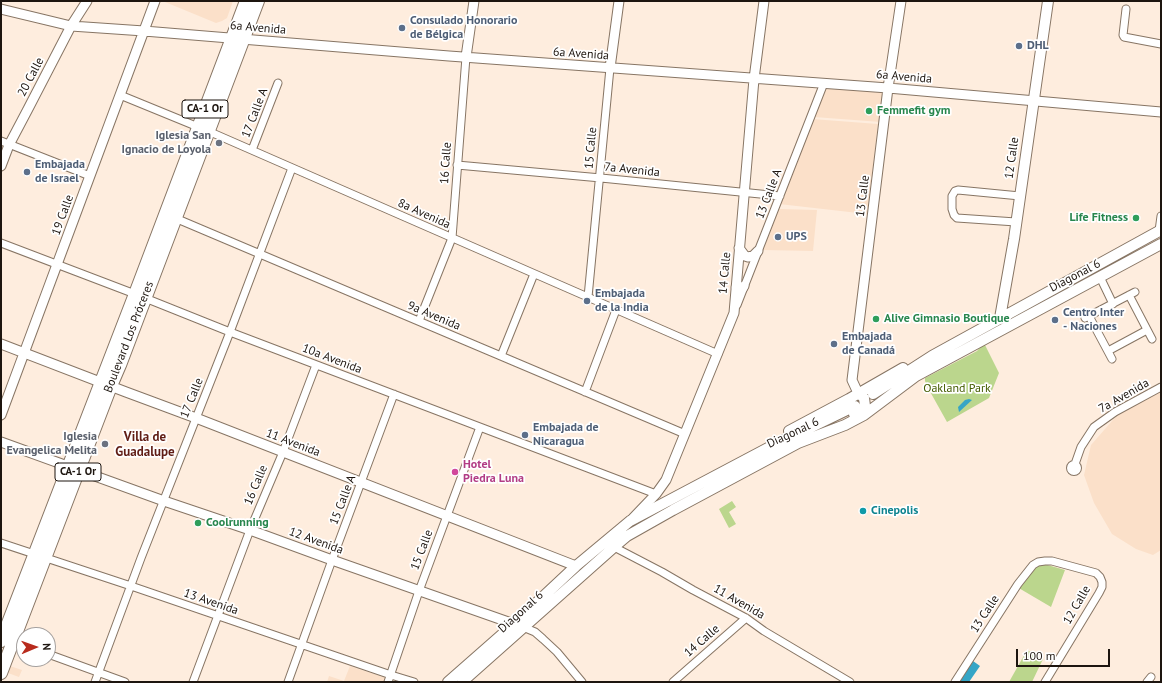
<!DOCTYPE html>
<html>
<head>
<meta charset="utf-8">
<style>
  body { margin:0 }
  #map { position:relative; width:1162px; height:683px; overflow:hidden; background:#feedde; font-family:"PT Sans",sans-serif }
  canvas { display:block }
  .frame { position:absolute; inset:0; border:2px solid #1d150f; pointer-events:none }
  .north { position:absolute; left:16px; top:627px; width:40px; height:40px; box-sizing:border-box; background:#fff; border:1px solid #a5a19f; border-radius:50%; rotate:88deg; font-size:11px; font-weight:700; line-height:16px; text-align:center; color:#1d150f }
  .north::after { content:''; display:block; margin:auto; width:14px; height:18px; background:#b82b1d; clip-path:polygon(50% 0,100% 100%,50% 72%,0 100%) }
  .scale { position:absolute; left:1016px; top:649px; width:94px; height:18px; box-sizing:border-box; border:2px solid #1d150f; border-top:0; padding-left:5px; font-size:12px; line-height:14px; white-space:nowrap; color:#1d150f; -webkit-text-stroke:3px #fff; paint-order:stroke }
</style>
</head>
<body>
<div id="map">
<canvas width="1162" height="683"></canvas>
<div class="frame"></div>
<div class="north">N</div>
<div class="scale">100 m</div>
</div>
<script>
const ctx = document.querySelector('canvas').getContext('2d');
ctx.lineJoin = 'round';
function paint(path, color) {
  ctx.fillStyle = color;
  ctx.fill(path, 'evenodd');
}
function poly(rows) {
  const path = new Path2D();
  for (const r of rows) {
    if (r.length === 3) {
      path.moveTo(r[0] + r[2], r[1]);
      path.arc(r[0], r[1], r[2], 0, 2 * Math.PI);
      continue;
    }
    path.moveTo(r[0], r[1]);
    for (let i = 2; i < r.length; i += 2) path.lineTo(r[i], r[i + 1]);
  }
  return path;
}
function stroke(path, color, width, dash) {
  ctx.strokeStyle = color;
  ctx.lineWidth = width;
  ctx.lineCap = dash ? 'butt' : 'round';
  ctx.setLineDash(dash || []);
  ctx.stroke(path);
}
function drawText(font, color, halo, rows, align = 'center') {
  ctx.font = font + ' "PT Sans",sans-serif';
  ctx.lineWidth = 3.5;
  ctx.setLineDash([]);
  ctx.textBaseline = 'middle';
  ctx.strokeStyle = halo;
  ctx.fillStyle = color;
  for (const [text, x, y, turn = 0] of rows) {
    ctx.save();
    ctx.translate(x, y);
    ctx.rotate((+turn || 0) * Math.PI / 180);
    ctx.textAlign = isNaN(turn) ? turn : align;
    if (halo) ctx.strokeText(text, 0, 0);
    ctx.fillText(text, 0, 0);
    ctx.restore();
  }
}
paint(poly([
  [165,1,233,1,227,18,222,21,216,23,165,2],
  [826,88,885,93,881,122,814,117],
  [812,119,878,124,867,214,779,204],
  [779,209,817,210,813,251,763,250],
  [1161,390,1161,550,1153,555,1136,549,1112,534,1094,503,1084,475,1091,445,1119,413],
  [10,666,22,670,19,677,8,673],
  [350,666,386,678,384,682,327,682,329,676,344,681]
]), '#fbe0c9');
paint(poly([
  [984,343,999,373,989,398,947,422,928,388,925,381,925,378,977,351],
  [732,501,736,507,729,512,736,524,729,528,719,509],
  [1044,564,1065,570,1051,607,1017,587,1033,566],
  [1027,650,1043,659,1032,682,1009,682]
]), '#bbd68d');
paint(poly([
  [969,399,972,400,959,412,958,407,965,400],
  [973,661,980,666,969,682,958,682]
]), '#35a5c6');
const minor = poly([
  [1126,9,1123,35,1124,37,1161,44],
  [120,95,208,131,718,354],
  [1,141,90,176],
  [252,150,278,83],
  [457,165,601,178,780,196],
  [175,218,685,434],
  [1016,222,957,218,954,215,952,209,952,196,955,191,958,190,1020,196],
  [1159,231,1161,216],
  [1,243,135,294,230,332,656,494],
  [1100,277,1113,304],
  [1129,295,1152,339],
  [588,297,610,68],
  [737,305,824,83],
  [1089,316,1112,359],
  [1085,318,1135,292],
  [419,321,452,238,466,57],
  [1108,351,1147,330],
  [501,356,534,274],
  [585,392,616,310],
  [1075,464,1081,447,1094,427,1115,412,1161,387],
  [1074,468,3.5],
  [1,543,131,586,391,675,414,682],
  [614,547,662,572,693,590,746,618,764,631,850,682],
  [523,627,535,632,543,639,557,652,582,682],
  [13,641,24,645],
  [48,654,125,682],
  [95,682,141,558,230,332,292,168],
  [193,682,250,530,283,452,316,365],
  [288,682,332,560,394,394],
  [388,682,419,591,480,427],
  [673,682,746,618],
  [955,682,1018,584,1033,565,1038,562,1045,561,1052,561,1096,573,1100,577,1102,582,1102,587,1099,593,1045,682],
  [1147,682,1151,677]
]);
const tertiary = poly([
  [1,9,71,26,144,31,449,56,888,88,1161,112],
  [466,57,474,1],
  [610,68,619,1],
  [1,166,9,145,28,109,71,26,87,1],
  [739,248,745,256,748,257,753,256,758,251],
  [736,287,736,289,739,290,742,289,744,286],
  [1,344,126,392,196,418,576,566],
  [858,393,852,380,888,88,901,1],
  [1,415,155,1],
  [1,442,164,501,250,530,332,560,514,624],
  [633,518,656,494,666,480,734,313,754,79,764,1]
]);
const secondary = poly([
  [1000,318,1014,239,1048,1],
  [873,394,932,356,1161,230],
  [854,414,863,409,865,406,864,398,858,393],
  [789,431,849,399,903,368],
  [448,682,514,624,576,566,630,521,768,448,855,406],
  [462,682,614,547,627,536,673,510,798,443,845,425,864,415,916,376,1161,244]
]);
const trunk = poly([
  [1,641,135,294,246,1],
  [1,673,111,386,120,365,258,1]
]);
stroke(minor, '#877564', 9);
stroke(tertiary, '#877564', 11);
stroke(secondary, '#877564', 12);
stroke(trunk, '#877564', 14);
stroke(minor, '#fff', 7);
stroke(tertiary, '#fff', 9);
stroke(secondary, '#fff', 10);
stroke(trunk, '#fff', 12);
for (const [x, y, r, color] of [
  [402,28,4,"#5c6f8a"],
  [1019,46,4,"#5c6f8a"],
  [869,111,4,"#2e9e5b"],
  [219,143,4,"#6b7280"],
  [27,172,4,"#5c6f8a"],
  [1136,218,4,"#2e9e5b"],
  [778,237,4,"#5c6f8a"],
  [587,301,4,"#5c6f8a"],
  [876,319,4,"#2e9e5b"],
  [1055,320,4,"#5c6f8a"],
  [834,344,4,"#5c6f8a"],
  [525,435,4,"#5c6f8a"],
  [105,444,4,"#6b7280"],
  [455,472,4,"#d1479c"],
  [863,511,4,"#0f9aa8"],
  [198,523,4,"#2e9e5b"]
]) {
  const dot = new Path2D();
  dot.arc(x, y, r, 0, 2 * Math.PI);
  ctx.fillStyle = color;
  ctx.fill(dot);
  stroke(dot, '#fff', 1.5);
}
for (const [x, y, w] of [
  [205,109,46],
  [78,472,46]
]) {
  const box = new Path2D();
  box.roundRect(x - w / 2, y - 9, w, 18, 3);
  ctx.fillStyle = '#fff';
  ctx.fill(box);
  stroke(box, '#1d150f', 1);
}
drawText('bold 11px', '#1d150f', null, [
  ["CA-1 Or",205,109],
  ["CA-1 Or",78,472]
]);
drawText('bold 12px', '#4e5e75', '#fff', [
  ["Consulado Honorario",410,21],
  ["de Bélgica",410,35],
  ["DHL",1027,46],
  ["Embajada",35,165],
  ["de Israel",35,179],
  ["UPS",786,237],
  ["Embajada",595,294],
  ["de la India",595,308],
  ["Centro Inter",1063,313],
  ["- Naciones",1063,327],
  ["Embajada",842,337],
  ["de Canadá",842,351],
  ["Embajada de",533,428],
  ["Nicaragua",533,442]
], 'left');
drawText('12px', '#1d150f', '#fff', [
  ["6a Avenida",258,28,5],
  ["6a Avenida",581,54,4],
  ["20 Calle",31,77,-62],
  ["6a Avenida",904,77,5],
  ["17 Calle A",255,113,-69],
  ["15 Calle",591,148,-85],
  ["12 Calle",1012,158,-82],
  ["16 Calle",446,163,-86],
  ["7a Avenida",632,170,6],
  ["13 Calle A",769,194,-69],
  ["13 Calle",863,196,-83],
  ["8a Avenida",424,214,24],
  ["19 Calle",63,215,-70],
  ["14 Calle",725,273,-85],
  ["Diagonal 6",1075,276,-28],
  ["9a Avenida",434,316,23],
  ["Boulevard Los Próceres",129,337,-69],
  ["10a Avenida",332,359,21],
  ["7a Avenida",1124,396,-30],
  ["17 Calle",192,398,-68],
  ["Diagonal 6",793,433,-25],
  ["11 Avenida",293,443,21],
  ["16 Calle",256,485,-67],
  ["15 Calle A",343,500,-69],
  ["12 Avenida",316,541,20],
  ["15 Calle",422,550,-69],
  ["13 Avenida",211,602,19],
  ["11 Avenida",739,602,30],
  ["12 Calle",1077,605,-60],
  ["Diagonal 6",521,612,-42],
  ["13 Calle",985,614,-57],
  ["14 Calle",702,641,-41]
]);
drawText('bold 12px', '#27864d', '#fff', [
  ["Femmefit gym",877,111],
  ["Life Fitness",1128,218,"right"],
  ["Alive Gimnasio Boutique",884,319],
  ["Coolrunning",206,523]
], 'left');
drawText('bold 12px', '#5b616d', '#fff', [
  ["Iglesia San",211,136],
  ["Ignacio de Loyola",211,150],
  ["Iglesia",97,437],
  ["Evangelica Melita",97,451]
], 'right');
drawText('12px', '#445c00', '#fff', [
  ["Oakland Park",957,389]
]);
drawText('bold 12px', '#b23c85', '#fff', [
  ["Hotel",463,465],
  ["Piedra Luna",463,479]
], 'left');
drawText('bold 12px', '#0d838f', '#fff', [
  ["Cinepolis",871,511]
], 'left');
drawText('bold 13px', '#601d15', '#fff', [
  ["Villa de",145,437],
  ["Guadalupe",145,452]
]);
</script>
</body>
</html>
